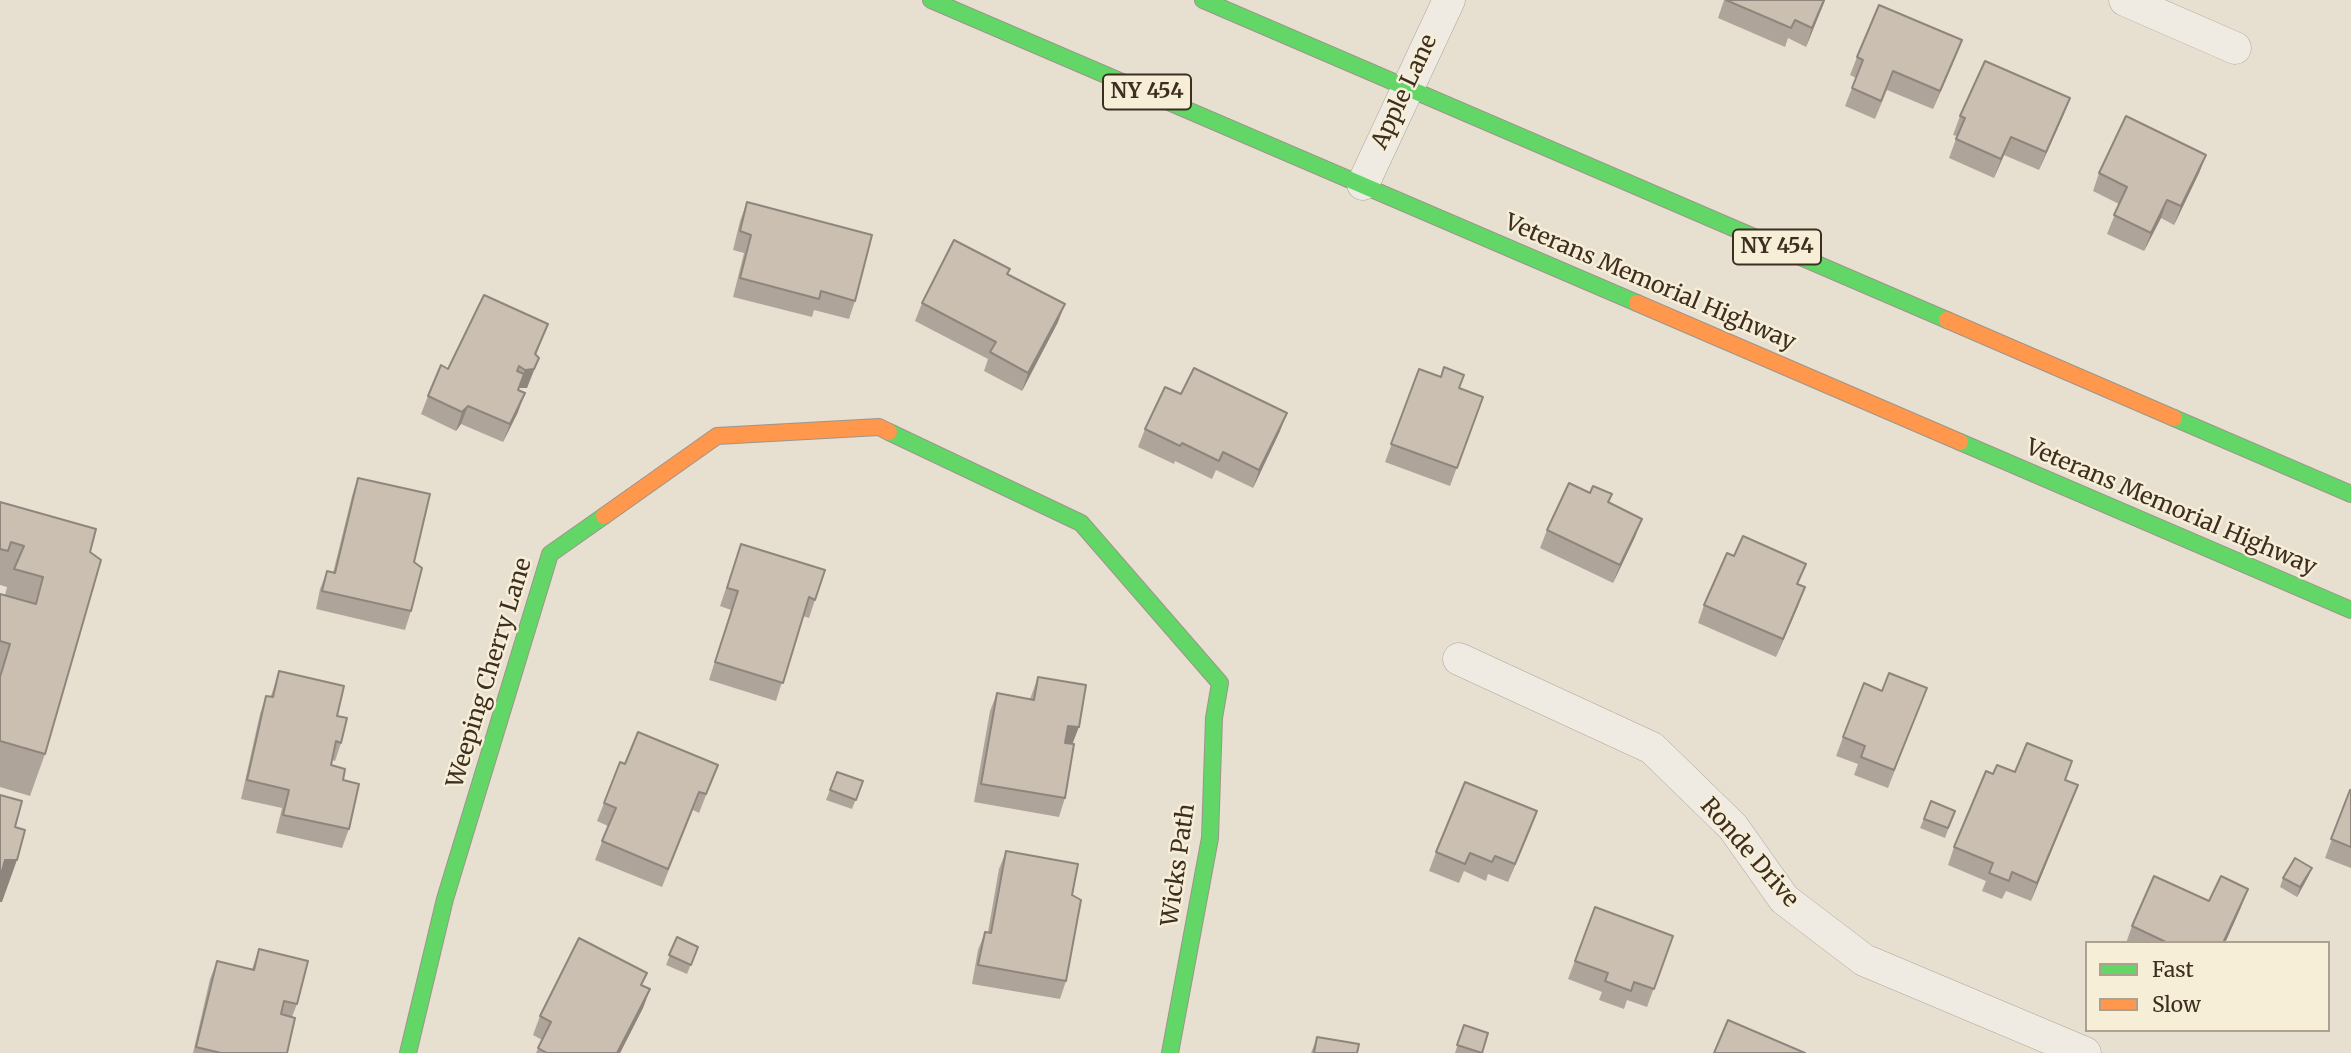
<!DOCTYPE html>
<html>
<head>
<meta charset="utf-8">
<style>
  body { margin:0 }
  #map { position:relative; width:2351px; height:1053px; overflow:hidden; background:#e7e0d1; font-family:Merriweather,serif }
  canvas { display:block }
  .legend { position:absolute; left:2085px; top:941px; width:245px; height:91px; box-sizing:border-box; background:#f7eed8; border:2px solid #ada18e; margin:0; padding:9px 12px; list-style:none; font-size:21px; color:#3d2e20 }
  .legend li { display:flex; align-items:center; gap:14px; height:35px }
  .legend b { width:35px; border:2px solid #ada18e }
</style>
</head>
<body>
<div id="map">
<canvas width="2351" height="1053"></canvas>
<ul class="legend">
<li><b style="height:9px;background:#63d668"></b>Fast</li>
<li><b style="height:9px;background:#ff974d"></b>Slow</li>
</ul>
</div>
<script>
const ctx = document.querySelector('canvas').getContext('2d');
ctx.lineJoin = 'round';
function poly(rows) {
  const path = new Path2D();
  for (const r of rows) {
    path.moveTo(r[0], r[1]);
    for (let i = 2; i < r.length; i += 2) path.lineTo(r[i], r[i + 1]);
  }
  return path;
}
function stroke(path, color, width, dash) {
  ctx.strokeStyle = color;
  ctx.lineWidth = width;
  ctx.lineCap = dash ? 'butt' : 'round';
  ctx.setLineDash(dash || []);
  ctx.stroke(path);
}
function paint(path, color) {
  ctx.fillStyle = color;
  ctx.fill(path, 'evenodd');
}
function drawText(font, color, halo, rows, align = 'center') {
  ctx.font = font + ' Merriweather,serif';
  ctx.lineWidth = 5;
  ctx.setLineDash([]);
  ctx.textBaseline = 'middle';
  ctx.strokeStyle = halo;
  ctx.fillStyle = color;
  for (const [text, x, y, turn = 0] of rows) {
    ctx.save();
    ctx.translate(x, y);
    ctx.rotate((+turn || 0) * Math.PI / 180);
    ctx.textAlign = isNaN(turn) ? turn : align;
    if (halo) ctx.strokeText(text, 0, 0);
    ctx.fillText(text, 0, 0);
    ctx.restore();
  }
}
const street = poly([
  [2125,0,2235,48],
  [1363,184,1449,0],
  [1459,659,1652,748,1733,827,1784,899,1864,960,2085,1053]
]);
const fast = poly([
  [931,0,1637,303],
  [1203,0,1947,320],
  [2174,418,2351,494],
  [889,432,1081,523,1220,683,1214,718,1210,838,1170,1053],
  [1960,442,2351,610],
  [408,1053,445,899,550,554,604,516]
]);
const slow = poly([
  [1637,303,1960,442],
  [1947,320,2174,418],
  [604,516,717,436,879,427,889,432]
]);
stroke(street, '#ada599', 33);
stroke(fast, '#9c958a', 18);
stroke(slow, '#9c958a', 18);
stroke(street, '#efebe3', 32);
stroke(fast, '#63d668', 16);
stroke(slow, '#ff974d', 16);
paint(poly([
  [1724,0,1825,0,1806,47,1788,38,1785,47,1718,18],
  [1857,57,1955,58,1933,109,1887,90,1875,119,1845,106,1856,78,1850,75],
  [2070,98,2063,116,2039,170,2004,155,1994,178,1949,158,1957,136,1953,135,1960,116],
  [2206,155,2199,173,2174,225,2161,218,2144,251,2107,234,2119,204,2093,191,2099,173],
  [747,202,855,301,849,319,814,310,812,317,733,297,744,253,733,250,740,221],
  [1008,274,1058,322,1022,391,984,371,988,359,915,321,922,303],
  [548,324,536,355,527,388,519,388,518,412,503,442,461,424,456,431,421,414,428,396,448,369],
  [1419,369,1459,388,1483,397,1450,486,1385,462],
  [1181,394,1280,431,1253,488,1216,470,1212,479,1175,461,1174,464,1138,447,1145,429],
  [358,478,414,562,411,611,405,630,316,609,320,589,327,571,333,573,352,496],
  [1590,493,1612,494,1609,503,1642,519,1635,537,1613,583,1540,548,1547,530],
  [0,502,90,552,45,754,30,796,0,787,0,594,5,595,7,587,0,585],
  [741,544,815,600,809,618,803,616,776,701,709,680,731,610,720,606],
  [1798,584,1798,606,1776,657,1698,623,1704,605],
  [279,671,337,716,341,743,335,761,332,760,331,765,343,780,349,829,342,848,276,833,282,808,241,799,260,714,266,696,271,696],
  [1038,677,1073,744,1065,798,1059,817,974,802,990,711,997,693,1030,699],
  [1920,706,1888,788,1854,775,1858,764,1836,756,1843,737],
  [625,764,718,765,699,813,693,810,662,887,595,860,608,826,597,821,604,803],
  [837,772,863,781,852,809,826,800],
  [2015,772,2065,780,2078,785,2031,901,2006,891,2002,899,1982,891,1986,881,1948,865,1954,847,1993,774],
  [2350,790,2351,790,2351,868,2325,858],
  [1931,801,1955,811,1945,838,1920,828],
  [1537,811,1508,882,1488,874,1486,881,1464,871,1459,883,1429,871,1436,852],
  [1006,851,1072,895,1066,981,1060,999,972,984,978,950,985,932,988,932,999,869],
  [2312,868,2308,877,2297,897,2280,887,2283,878],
  [2209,901,2241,907,2225,943,2126,943,2132,926],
  [1595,907,1673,936,1647,1007,1627,1000,1624,1009,1599,1000,1602,992,1568,979],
  [677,937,698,947,687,974,666,965],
  [259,949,297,1004,292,1017,287,1053,193,1053,210,979,217,961,252,969],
  [643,986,650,989,643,1008,620,1053,536,1053,542,1040,533,1035,540,1016],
  [1464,1025,1482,1053,1455,1053],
  [1317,1037,1357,1053,1311,1053]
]), '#afa499');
paint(poly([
  [1824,0,1825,0,1806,47,1812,28],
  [1962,40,1955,58,1933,109,1940,91],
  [2070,98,2063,116,2039,170,2046,152],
  [2011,137,2004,155,1994,178,2001,159],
  [2206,155,2199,173,2174,225,2181,206],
  [2167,200,2161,218,2144,251,2151,233],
  [1065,304,1058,322,1022,391,1028,373],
  [548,324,529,370,539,358,527,388,518,388,525,370,535,354],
  [525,393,518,412,503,442,510,424],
  [468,406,461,424,456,431,462,412],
  [1287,413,1280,431,1253,488,1259,470],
  [1642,519,1635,537,1613,583,1620,565],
  [1805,587,1798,606,1776,657,1783,639],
  [1068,726,1079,727,1072,745,1062,744],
  [2078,785,2071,803,2031,901,2037,883],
  [1537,811,1530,830,1508,882,1515,864],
  [5,860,17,860,2,902,0,902,0,874],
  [2312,868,2308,877,2297,897,2300,887],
  [2248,889,2241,907,2225,943,2223,943],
  [650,989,643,1008,620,1053,617,1053]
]), '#8e867d');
const building = poly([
  [1726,0,1824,0,1812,28,1795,20,1791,28,1726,0],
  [1879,5,1962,40,1940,91,1893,71,1881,101,1852,88,1863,60,1857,57,1879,5],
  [1985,61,2070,98,2046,152,2011,137,2001,159,1956,139,1965,118,1960,116,1985,61],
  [2126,116,2206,155,2181,206,2167,200,2151,233,2114,215,2127,187,2099,173,2126,116],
  [747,202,872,235,855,301,821,291,819,299,740,278,751,235,740,231,747,202],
  [954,240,1010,269,1007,274,1065,304,1028,373,990,352,996,342,922,303,954,240],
  [484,295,548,324,535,354,539,358,534,369,525,370,519,366,517,371,524,374,518,390,525,393,510,424,468,406,462,412,428,396,441,365,448,369,484,295],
  [1444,367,1464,375,1459,388,1483,397,1457,468,1391,444,1419,369,1441,377,1444,367],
  [1194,368,1287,413,1259,470,1223,452,1219,461,1182,443,1180,446,1145,429,1165,387,1181,394,1194,368],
  [358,478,430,494,414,562,422,568,411,611,322,591,327,571,335,573,358,478],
  [1569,483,1590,493,1593,486,1612,494,1608,502,1642,519,1620,565,1547,530,1569,483],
  [0,502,96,529,90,552,101,560,45,754,0,741,0,677,10,644,0,641,0,594,36,604,43,577,14,569,24,546,11,542,8,551,0,549,0,502],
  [1743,536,1806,564,1797,584,1805,587,1783,639,1704,605,1727,553,1734,556,1743,536],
  [741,544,825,570,815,600,809,597,783,683,715,662,738,591,727,588,741,544],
  [279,671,344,686,337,716,347,718,341,743,336,741,331,765,345,769,343,780,359,784,349,829,283,815,289,790,247,780,266,696,273,697,279,671],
  [1889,673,1927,688,1894,770,1861,757,1865,746,1843,737,1864,683,1882,691,1889,673],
  [1038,677,1086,685,1079,727,1068,726,1065,743,1074,744,1065,798,981,784,997,693,1034,700,1038,677],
  [638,732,718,765,706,794,699,792,668,869,602,841,616,808,604,803,620,762,625,764,638,732],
  [2027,743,2072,761,2065,780,2078,785,2037,883,2012,872,2009,881,1989,873,1993,863,1954,847,1986,771,1993,774,1997,765,2015,772,2027,743],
  [837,772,863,781,856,800,830,790,837,772],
  [1465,782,1537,811,1515,864,1495,856,1492,862,1470,853,1465,864,1436,852,1465,782],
  [2350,790,2351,790,2351,847,2331,839,2350,790],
  [0,795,22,801,15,827,25,830,17,860,5,860,0,878,0,795],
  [1931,801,1955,811,1948,828,1924,819,1931,801],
  [1006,851,1078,864,1072,895,1081,900,1066,981,978,965,985,932,991,933,1006,851],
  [2295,858,2312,868,2300,887,2283,878,2295,858],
  [2154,876,2209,901,2221,876,2248,889,2223,943,2168,943,2132,926,2154,876],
  [1595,907,1673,936,1654,989,1634,982,1631,991,1605,981,1608,973,1575,961,1595,907],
  [677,937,698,947,691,965,669,955,677,937],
  [579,938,647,973,641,985,650,989,617,1053,547,1053,538,1048,551,1022,540,1016,579,938],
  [259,949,308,961,297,1004,284,1001,281,1014,295,1018,287,1053,221,1053,196,1047,217,961,254,970,259,949],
  [1728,1020,1805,1053,1714,1053,1728,1020],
  [1464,1025,1488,1033,1482,1053,1457,1045,1464,1025],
  [1317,1037,1359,1044,1357,1053,1314,1053,1317,1037]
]);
paint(building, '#cbbfb2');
stroke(building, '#8e867d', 2);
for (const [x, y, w] of [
  [1147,92,88],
  [1777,247,88]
]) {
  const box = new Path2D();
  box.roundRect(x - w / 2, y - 17.5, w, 35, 5);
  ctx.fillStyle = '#f7eed8';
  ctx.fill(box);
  stroke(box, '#3d2e20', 2);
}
drawText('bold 21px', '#3d2e20', null, [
  ["NY 454",1147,92],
  ["NY 454",1777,247]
]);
drawText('23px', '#3d2e20', '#f7eed8', [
  ["Apple Lane",1405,92,-65],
  ["Veterans Memorial Highway",1650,283,23],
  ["Veterans Memorial Highway",2171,508,23],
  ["Weeping Cherry Lane",490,673,-73],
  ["Ronde Drive",1749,853,49],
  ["Wicks Path",1179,865,-82]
]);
</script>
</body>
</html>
